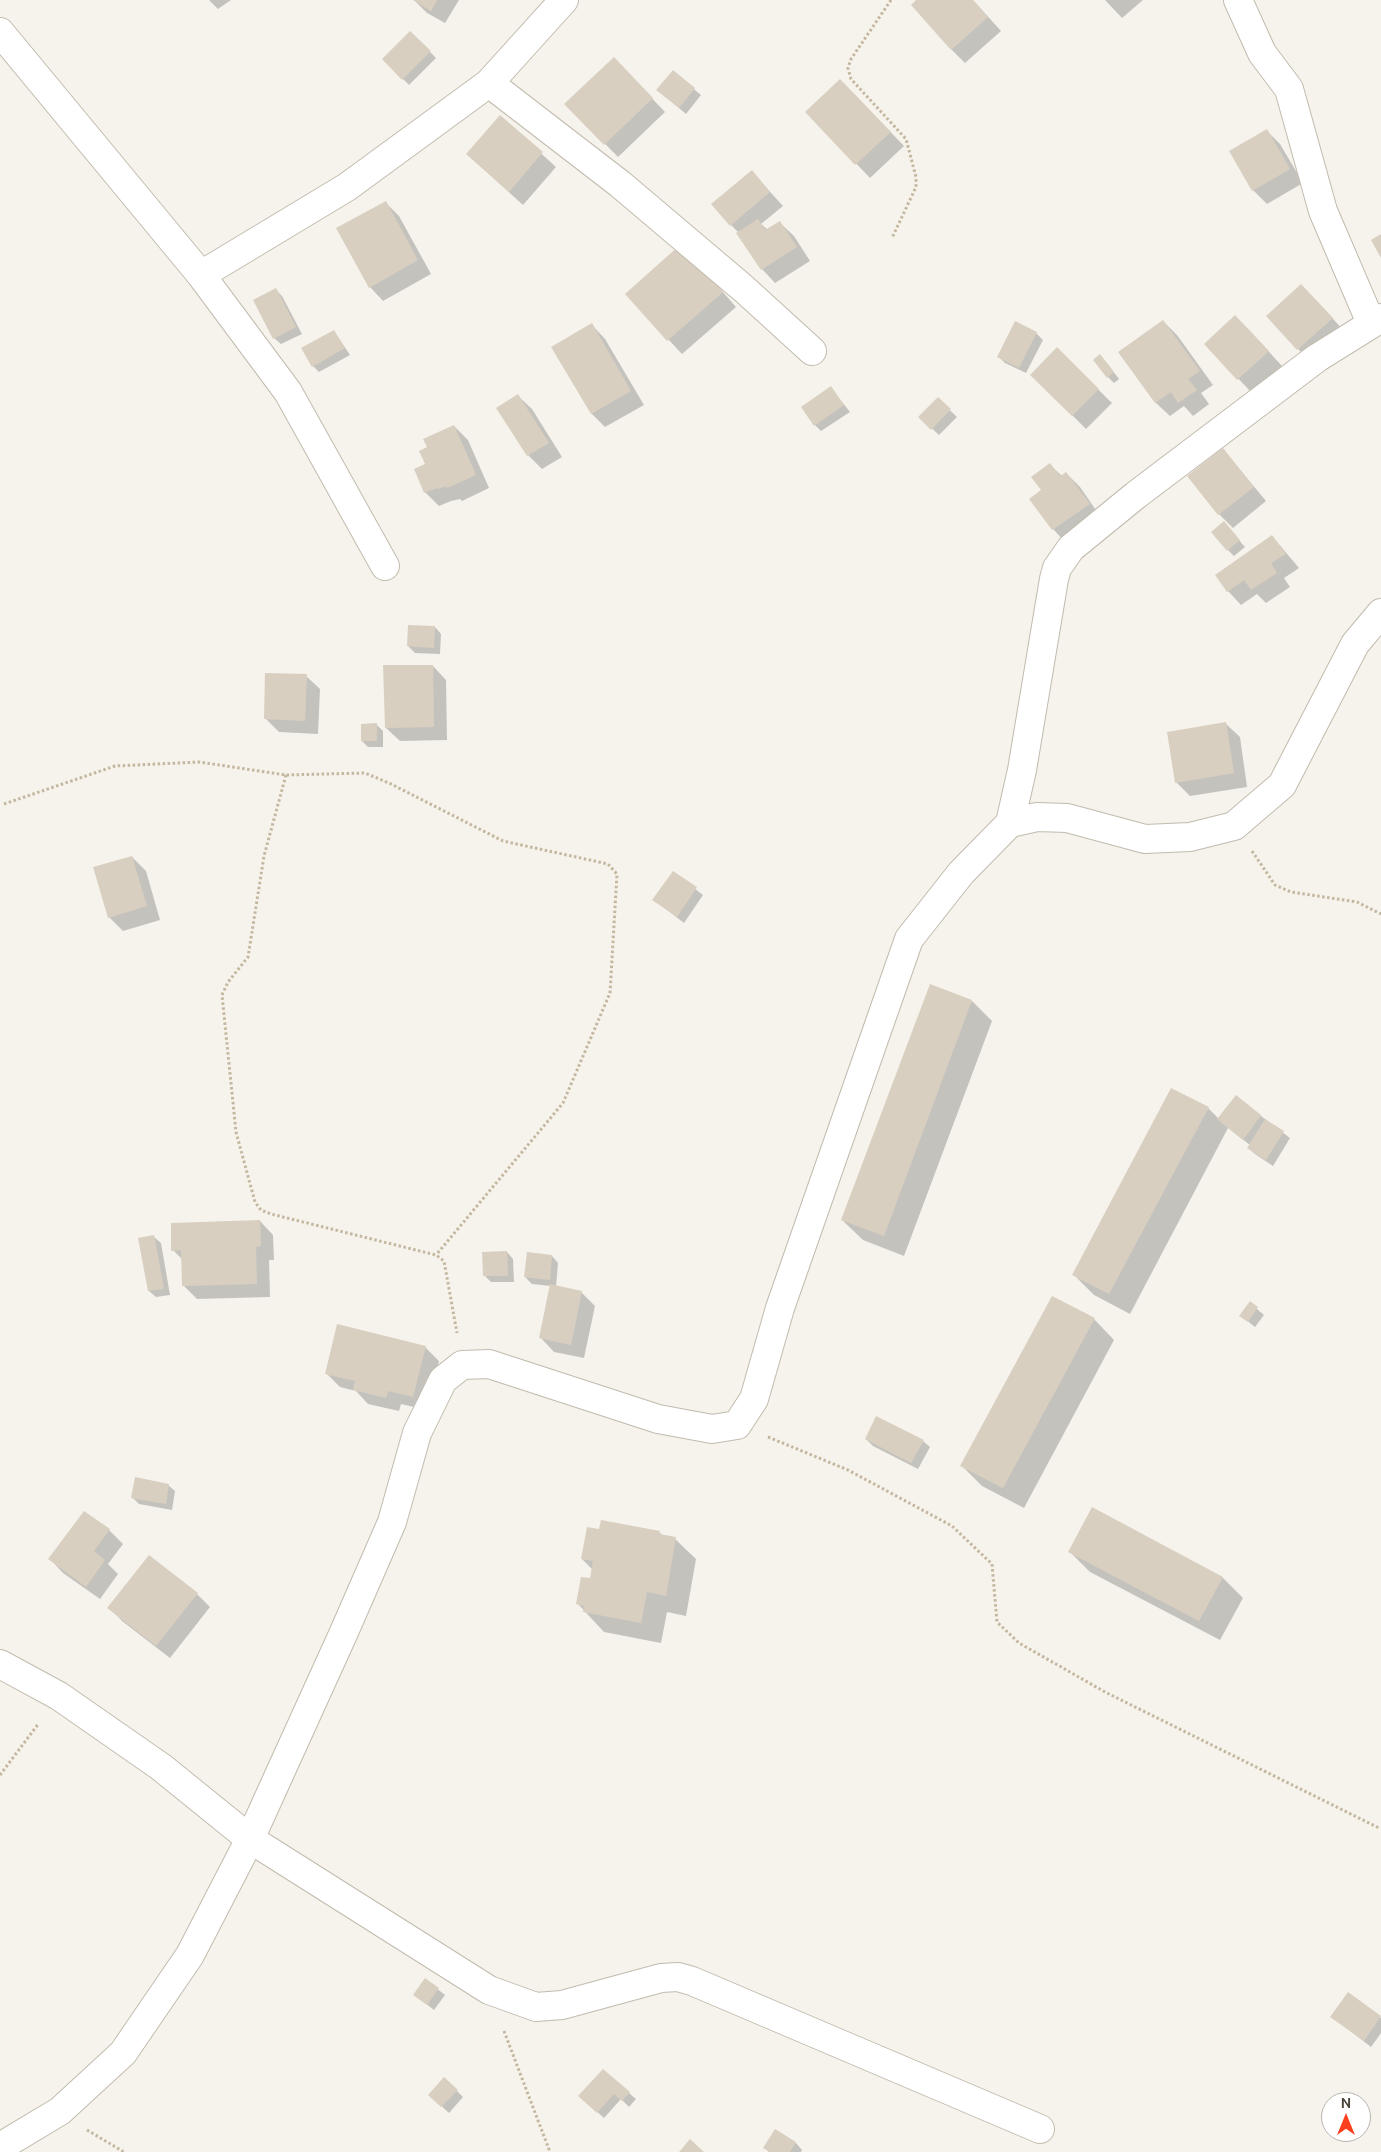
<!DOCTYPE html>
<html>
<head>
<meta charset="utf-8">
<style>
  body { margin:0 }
  #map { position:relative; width:1381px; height:2152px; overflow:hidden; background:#f6f3ec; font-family:Ubuntu,sans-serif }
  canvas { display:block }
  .north { position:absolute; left:1321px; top:2092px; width:50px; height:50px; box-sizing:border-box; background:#fff; border:1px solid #b7b4b0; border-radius:50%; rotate:0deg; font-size:14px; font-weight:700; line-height:20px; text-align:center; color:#4b4439 }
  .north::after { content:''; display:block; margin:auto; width:18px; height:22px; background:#fc3f1d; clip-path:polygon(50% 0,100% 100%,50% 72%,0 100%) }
</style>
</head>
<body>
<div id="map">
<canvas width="1381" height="2152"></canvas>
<div class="north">N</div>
</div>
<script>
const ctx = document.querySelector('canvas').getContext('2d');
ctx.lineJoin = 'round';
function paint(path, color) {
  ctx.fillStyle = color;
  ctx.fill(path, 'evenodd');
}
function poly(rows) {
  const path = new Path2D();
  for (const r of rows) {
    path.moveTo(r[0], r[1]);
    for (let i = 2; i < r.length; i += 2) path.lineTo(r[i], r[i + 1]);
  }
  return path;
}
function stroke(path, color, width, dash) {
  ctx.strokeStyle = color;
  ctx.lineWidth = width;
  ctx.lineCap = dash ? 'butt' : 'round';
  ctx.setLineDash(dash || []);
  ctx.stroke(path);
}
paint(poly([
  [209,0,231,0,218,9],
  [414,0,459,0,445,23,427,13],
  [918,0,973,0,1001,31,965,63,951,49],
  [1105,0,1143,0,1122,18],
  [410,32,436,58,409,85,383,59],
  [673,72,701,95,686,114,658,90],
  [628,73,665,112,618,157,566,104],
  [854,94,904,146,870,178,807,112],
  [500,116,556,167,523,205,467,154],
  [1266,130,1280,144,1303,183,1267,204,1253,190],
  [752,172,783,206,761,224,768,230,780,223,794,236,810,261,775,283,762,269,739,233,731,225],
  [386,203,399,216,431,274,383,301,370,287],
  [694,259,736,307,682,354,626,294],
  [276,290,282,296,302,334,281,344,274,338],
  [1315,299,1345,332,1311,362,1298,349],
  [1163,321,1177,335,1213,385,1201,393,1209,404,1193,416,1184,406,1170,416,1156,403,1120,352],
  [592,325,605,339,644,405,605,427,592,414,553,347],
  [1249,330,1282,366,1252,393,1205,344],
  [334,331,350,355,319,372,313,366],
  [1036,333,1043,340,1026,373,1005,363,998,356],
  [1057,349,1112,403,1086,429,1032,375],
  [1106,362,1119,379,1114,383,1108,377],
  [831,388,850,412,821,431,815,425],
  [518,396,532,409,562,457,542,469,528,455],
  [938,399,957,417,939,435,920,417],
  [454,426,468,440,489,488,462,501,460,499,451,501,439,506,425,492,428,448],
  [1223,449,1266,501,1233,528,1219,514],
  [1050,465,1062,476,1066,473,1080,487,1102,519,1066,543,1053,529,1042,491],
  [1230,530,1245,547,1234,556,1228,550],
  [1272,536,1299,568,1284,578,1290,587,1266,603,1257,594,1241,605,1228,591],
  [435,627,441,634,440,654,415,653,408,646],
  [433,666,446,680,447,740,400,741,386,728],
  [306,676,320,689,318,734,279,732,265,718],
  [376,724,383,731,383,747,368,747,362,741],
  [1226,724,1240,737,1247,787,1190,796,1176,782],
  [132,857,146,871,160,920,123,931,109,917],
  [673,872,703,895,684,923,654,900],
  [972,1001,992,1021,904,1256,863,1240,842,1220],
  [1236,1097,1290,1138,1273,1166,1255,1154,1248,1148,1250,1145,1228,1128,1130,1314,1094,1295,1074,1275,1208,1108,1219,1119],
  [260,1221,273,1235,274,1260,269,1260,270,1297,197,1299,183,1285,183,1260,173,1250],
  [154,1237,161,1243,170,1295,156,1297,149,1291],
  [507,1252,513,1259,514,1282,491,1282,485,1276],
  [552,1256,558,1263,556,1287,581,1292,595,1306,584,1358,554,1352,541,1338,551,1286,532,1284,525,1277],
  [1250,1303,1264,1315,1255,1327,1241,1316],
  [1094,1319,1114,1340,1024,1508,982,1486,961,1465],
  [425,1347,439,1361,427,1410,401,1404,399,1411,368,1404,356,1391,340,1387,326,1373],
  [866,1439,923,1441,930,1447,918,1469,873,1446],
  [168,1485,175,1491,172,1510,139,1504,132,1497],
  [85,1512,109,1530,123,1544,108,1564,118,1574,100,1599,63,1573,50,1559],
  [600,1531,659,1532,663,1536,675,1539,696,1559,686,1616,667,1612,661,1643,604,1632,578,1604,591,1580,592,1569,582,1559],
  [1070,1552,1223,1578,1243,1598,1220,1640,1090,1572],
  [197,1594,210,1607,170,1658,122,1621,109,1607],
  [426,1980,445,1995,434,2010,415,1995],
  [1349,1994,1381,2018,1381,2033,1371,2047,1332,2017],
  [457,2091,463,2097,449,2113,436,2101],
  [629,2093,636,2099,629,2107,621,2099,604,2118,580,2096],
  [776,2130,796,2143,802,2150,801,2152,769,2152,765,2148]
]), '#0003');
paint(poly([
  [413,0,437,0,431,11],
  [916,0,973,0,988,17,951,50,911,5],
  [410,31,431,51,402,80,382,59],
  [614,57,653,98,604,145,564,104],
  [673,70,695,88,679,108,656,90],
  [840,79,891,132,855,165,805,112],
  [500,115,543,152,509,192,466,154],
  [1267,129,1290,169,1252,191,1229,151],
  [752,170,770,192,730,226,711,204],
  [386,201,418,260,369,288,336,228],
  [758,219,765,230,780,221,797,247,761,270,736,233],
  [1381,234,1381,258,1371,240],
  [681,244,723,292,667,341,625,294],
  [1301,284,1333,318,1297,350,1266,316],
  [276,288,296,327,273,339,253,300],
  [1235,315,1269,351,1237,380,1204,344],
  [1163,320,1200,371,1188,379,1197,390,1178,403,1171,392,1155,403,1118,352],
  [1015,321,1037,332,1019,368,997,357],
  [592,323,631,391,591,414,551,347],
  [334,330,345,348,312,367,301,348],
  [1057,347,1099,389,1072,416,1030,375],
  [1100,354,1114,372,1107,378,1093,360],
  [831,386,844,405,814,426,801,407],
  [518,394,549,443,527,456,496,408],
  [938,397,951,409,931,430,918,417],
  [454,425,476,475,447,488,446,486,438,489,437,488,424,493,414,469,425,464,419,451,427,447,423,439],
  [1223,448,1254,487,1218,515,1187,476],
  [1050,463,1060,476,1066,472,1090,504,1052,530,1029,499,1041,490,1031,477],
  [1224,521,1240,540,1227,551,1211,532],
  [1272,535,1286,554,1271,563,1277,573,1251,590,1244,580,1227,592,1215,575],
  [408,625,435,626,434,648,407,646],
  [383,665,433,665,434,727,385,728],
  [265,673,307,674,305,721,264,719],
  [1226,722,1234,773,1175,783,1167,732],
  [377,723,377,741,361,741,361,724],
  [132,856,147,906,108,918,93,867],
  [673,871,697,887,677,917,652,900],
  [930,984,972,1000,884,1236,841,1220],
  [1171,1088,1209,1107,1109,1294,1072,1275],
  [1236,1095,1261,1115,1243,1140,1217,1119],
  [1265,1119,1284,1131,1266,1160,1247,1148],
  [260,1220,261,1246,256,1247,257,1284,182,1286,181,1250,171,1251,171,1223],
  [154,1235,164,1289,148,1291,138,1238],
  [507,1251,508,1276,483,1276,482,1252],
  [527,1252,552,1255,550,1280,524,1277],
  [550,1284,582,1291,571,1345,539,1338],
  [1052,1296,1095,1318,1003,1488,960,1466],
  [1250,1301,1258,1307,1248,1322,1239,1316],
  [337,1324,426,1346,413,1397,388,1391,386,1398,353,1390,355,1381,325,1374],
  [876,1416,924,1440,911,1463,865,1439],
  [135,1477,169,1484,166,1504,131,1498],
  [1092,1507,1223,1577,1199,1621,1068,1552],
  [84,1511,110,1529,94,1551,105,1560,86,1587,48,1559],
  [601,1520,660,1531,659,1534,676,1537,666,1596,647,1592,641,1623,583,1612,584,1606,576,1604,581,1577,590,1578,593,1561,581,1559,587,1527,599,1529],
  [149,1555,198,1593,156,1646,107,1608],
  [425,1978,439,1988,427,2005,413,1995],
  [1348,1992,1381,2016,1364,2041,1330,2017],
  [603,2069,630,2092,622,2101,614,2094,597,2113,578,2096],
  [444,2077,458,2090,441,2107,428,2095],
  [775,2129,796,2142,790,2152,770,2152,763,2148],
  [690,2139,704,2152,679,2152]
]), '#d8cfc1');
const street = poly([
  [1238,0,1262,53,1289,89,1323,211,1371,323],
  [0,32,201,275,288,392,385,566],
  [489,83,620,184,744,289,812,351],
  [201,275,347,187,489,83,564,0],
  [1010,823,1022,770,1054,579,1057,568,1071,548,1136,495,1317,358,1381,318],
  [0,1664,59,1696,161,1767,250,1839,489,1990,536,2007,562,2005,661,1978,678,1977,692,1981,1040,2129],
  [0,2147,60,2111,123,2053,190,1955,250,1839,344,1632,392,1522,417,1433,443,1380,462,1365,489,1364,658,1419,712,1429,737,1425,754,1399,780,1308,909,939,961,873,1010,823,1037,817,1067,818,1145,839,1190,837,1234,826,1282,785,1355,644,1381,613]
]);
stroke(street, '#c2bbae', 30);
stroke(poly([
  [891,0,851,59,848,68,851,79,906,139,916,177,916,187,892,238],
  [286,775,264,856,248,957,228,982,222,995,236,1132,255,1202,261,1210,271,1214,436,1255,444,1261,457,1333],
  [4,804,115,766,199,762,286,775,365,773,389,783,503,841,608,864,617,874,610,993,563,1103,436,1255],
  [1252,851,1275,885,1291,892,1357,902,1381,914],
  [768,1437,848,1470,952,1526,992,1564,997,1622,1019,1643,1105,1692,1379,1828],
  [0,1775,39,1723],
  [504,2031,550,2152],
  [87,2130,124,2152]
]), '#c4b79f', 3, [2.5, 2.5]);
stroke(street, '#fff', 28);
</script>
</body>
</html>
